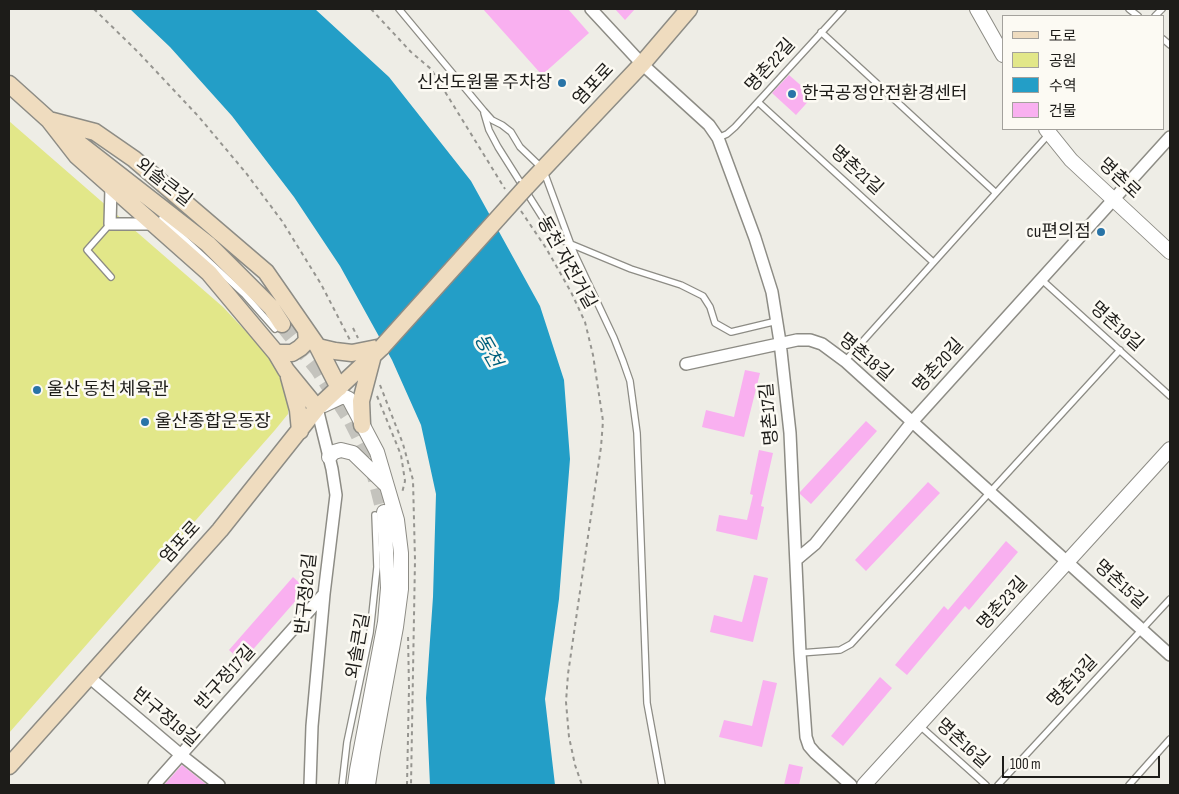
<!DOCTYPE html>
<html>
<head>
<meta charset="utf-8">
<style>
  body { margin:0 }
  #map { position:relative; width:1179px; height:794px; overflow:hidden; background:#eeede6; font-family:"Sofia Sans Condensed","Noto Sans KR",sans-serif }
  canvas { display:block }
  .frame { position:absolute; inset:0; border:10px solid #1d1c19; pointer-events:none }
  .legend { position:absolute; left:1002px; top:15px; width:162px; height:115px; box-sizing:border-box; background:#fcfaf3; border:1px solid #a3a19c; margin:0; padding:6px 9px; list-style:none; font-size:15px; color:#1d1c19 }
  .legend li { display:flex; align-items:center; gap:10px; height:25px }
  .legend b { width:25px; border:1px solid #a3a19c }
  .scale { position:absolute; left:1002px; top:756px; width:158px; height:22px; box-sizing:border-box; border:2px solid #1d1c19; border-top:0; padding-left:6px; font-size:15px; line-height:18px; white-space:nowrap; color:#1d1c19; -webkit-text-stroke:4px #fcfaf3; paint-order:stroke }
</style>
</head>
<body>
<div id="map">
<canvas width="1179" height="794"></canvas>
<div class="frame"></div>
<ul class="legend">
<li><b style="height:6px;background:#efdcbf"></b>도로</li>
<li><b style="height:14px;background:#e2e789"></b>공원</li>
<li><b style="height:14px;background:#239ec7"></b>수역</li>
<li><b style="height:14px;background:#f9b0f0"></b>건물</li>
</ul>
<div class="scale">100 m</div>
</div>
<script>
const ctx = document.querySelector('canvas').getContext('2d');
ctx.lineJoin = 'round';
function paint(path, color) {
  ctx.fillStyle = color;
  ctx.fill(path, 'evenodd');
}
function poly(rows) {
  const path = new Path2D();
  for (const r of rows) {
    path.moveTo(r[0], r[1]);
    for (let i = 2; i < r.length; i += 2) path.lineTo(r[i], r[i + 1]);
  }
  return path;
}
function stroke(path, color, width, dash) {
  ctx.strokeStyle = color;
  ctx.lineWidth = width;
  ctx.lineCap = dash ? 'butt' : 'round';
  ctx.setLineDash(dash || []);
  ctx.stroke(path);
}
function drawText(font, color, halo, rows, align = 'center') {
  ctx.font = font + ' "Sofia Sans Condensed","Noto Sans KR",sans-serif';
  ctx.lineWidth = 5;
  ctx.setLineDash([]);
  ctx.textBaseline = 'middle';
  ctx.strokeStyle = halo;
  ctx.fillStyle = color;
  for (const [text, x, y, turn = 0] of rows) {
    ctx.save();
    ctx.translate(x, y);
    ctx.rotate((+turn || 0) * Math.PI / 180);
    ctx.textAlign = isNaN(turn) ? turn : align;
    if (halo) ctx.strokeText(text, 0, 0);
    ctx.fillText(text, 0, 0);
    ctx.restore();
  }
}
paint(poly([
  [9,121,223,307,269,356,281,376,289,403,288,414,275,430,9,733]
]), '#e2e789');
paint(poly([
  [130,9,315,9,389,77,471,181,540,306,564,380,570,459,559,599,545,699,555,785,430,785,426,698,433,597,436,494,421,425,392,360,340,266,294,197,232,116,170,47]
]), '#239ec7');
paint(poly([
  [483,9,568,9,589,33,542,75],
  [615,9,635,9,625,20],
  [789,75,813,96,796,115,772,93],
  [745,370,760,373,744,437,702,427,706,410,734,417],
  [866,421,877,431,811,504,800,494,800,492],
  [759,450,773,453,761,506,764,507,757,540,716,531,719,515,747,520,753,495,750,494],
  [928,482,940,493,866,571,855,560],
  [1006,541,1018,552,969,610,965,606,907,675,895,665,944,606,948,610],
  [754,575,768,578,753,642,710,632,714,615,742,622],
  [293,577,306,589,242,662,229,650],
  [880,677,892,688,843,746,831,736],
  [763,680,777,683,762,747,719,737,724,720,752,726],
  [789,764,803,767,799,785,784,785],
  [182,765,207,785,164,785]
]), '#f9b0f0');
stroke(poly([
  [282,324,318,369,351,420,371,460,384,512]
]), '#c4c3bd', 16, [16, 8]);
const service = poly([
  [399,9,484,111,492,120,502,125,511,132,520,147,543,169,574,253,614,338,623,361,630,381,637,433,647,703,662,785],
  [1129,9,1138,16],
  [1155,16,1162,9],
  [821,32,996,193],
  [1163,39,1170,45],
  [758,102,933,262],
  [484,113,489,130,498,147,551,231,561,240,631,269,681,285,703,296,710,307,715,323,731,332,777,321],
  [718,138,727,134,735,127,843,9],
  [162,218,244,294,275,329],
  [110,224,87,250,111,277],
  [1042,280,1170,396],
  [845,361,1049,134],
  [800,653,840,650,851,644,1120,350],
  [919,725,986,785],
  [342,785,347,742,370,633,377,567,375,515],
  [998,785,1170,599],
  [1129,785,1170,739]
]);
const minor = poly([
  [591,9,642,64,709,125,718,138,755,238,772,292,780,342,790,433,800,653,806,737,809,746,815,753,851,785],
  [111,188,110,224,155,224],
  [686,364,797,340,810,340,822,344,845,361,1170,655],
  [796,560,815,544,912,422,1170,137],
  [89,677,181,755,219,785],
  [154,785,324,594],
  [310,785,312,726,324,594,336,495,332,469,317,408]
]);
const tertiary = poly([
  [977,9,1003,55],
  [1046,129,1071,160,1170,252],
  [324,405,341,397,345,397,349,399,377,452,397,520,401,553,401,589,396,627,373,752,368,785],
  [329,457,334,452,341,450,353,453,387,486],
  [355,785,357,770,385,622,388,588,384,512],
  [864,785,1170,449]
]);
const secondary = poly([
  [9,84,49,120,208,244,271,307,282,324],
  [49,120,95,132,134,159,266,272,318,347,335,351,352,353,382,347],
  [49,120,77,156,209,273,276,353,286,370,317,408],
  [526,187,642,64,689,9],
  [318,347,339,388],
  [276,353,292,353,300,348,307,341,306,330],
  [289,377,298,410,300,431],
  [362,425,361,401,372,359],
  [9,766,220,530,317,408,382,347]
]);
stroke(service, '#8d8c85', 8);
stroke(minor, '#8d8c85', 14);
stroke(tertiary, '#8d8c85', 16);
stroke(secondary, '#8d8c85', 19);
stroke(poly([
  [94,9,138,52,199,117,246,173,282,221,321,284,350,340],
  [371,9,411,52,431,69,505,189],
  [521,211,546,248,571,292,585,322,593,355,603,421,601,447,568,674,566,702,569,737,575,765,582,785],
  [353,328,358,338],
  [380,385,403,444,413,480,415,560,411,785],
  [377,396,401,455,405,481,402,493],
  [407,785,409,688,408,635]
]), '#969590', 2, [4, 4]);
stroke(service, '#fff', 5.5);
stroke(minor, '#fff', 11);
stroke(tertiary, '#fff', 14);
stroke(secondary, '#efdcbf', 16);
const secondaryBridge = poly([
  [382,347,526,187]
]);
stroke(secondaryBridge, '#8d8c85', 19, []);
stroke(secondaryBridge, '#efdcbf', 16);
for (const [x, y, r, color] of [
  [562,83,5,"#2974a7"],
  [792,94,5,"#2974a7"],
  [1101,232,5,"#2974a7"],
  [37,390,5,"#2974a7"],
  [145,422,5,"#2974a7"]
]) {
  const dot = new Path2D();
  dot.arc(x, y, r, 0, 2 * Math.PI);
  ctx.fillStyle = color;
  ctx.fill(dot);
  stroke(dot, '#fcfaf3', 2);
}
drawText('18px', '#1d1c19', '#fcfaf3', [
  ["명촌22길",771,66,-48],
  ["염포로",594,85,-47],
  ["명촌21길",856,171,42],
  ["명촌로",1119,179,43],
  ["외솔큰길",163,183,38],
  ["동천 자전거길",566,263,61],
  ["명촌19길",1116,327,42],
  ["명촌18길",865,358,40],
  ["명촌20길",939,366,-48],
  ["명촌17길",770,414,-95],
  ["염포로",181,543,-48],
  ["명촌15길",1120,585,42],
  ["반구정20길",307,594,-84],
  ["명촌23길",1003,604,-48],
  ["외솔큰길",359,646,-80],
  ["반구정17길",226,678,-48],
  ["명촌13길",1073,682,-47],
  ["반구정19길",165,718,40],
  ["명촌16길",962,744,42]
]);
drawText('18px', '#1d1c19', '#fcfaf3', [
  ["신선도원몰 주차장",552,83,"right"],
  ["한국공정안전환경센터",802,94],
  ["cu편의점",1091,232,"right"],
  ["울산 동천 체육관",47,390],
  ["울산종합운동장",155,422]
], 'left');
drawText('italic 19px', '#00607d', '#fcfaf3', [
  ["동천",487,351,60]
]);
</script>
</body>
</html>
